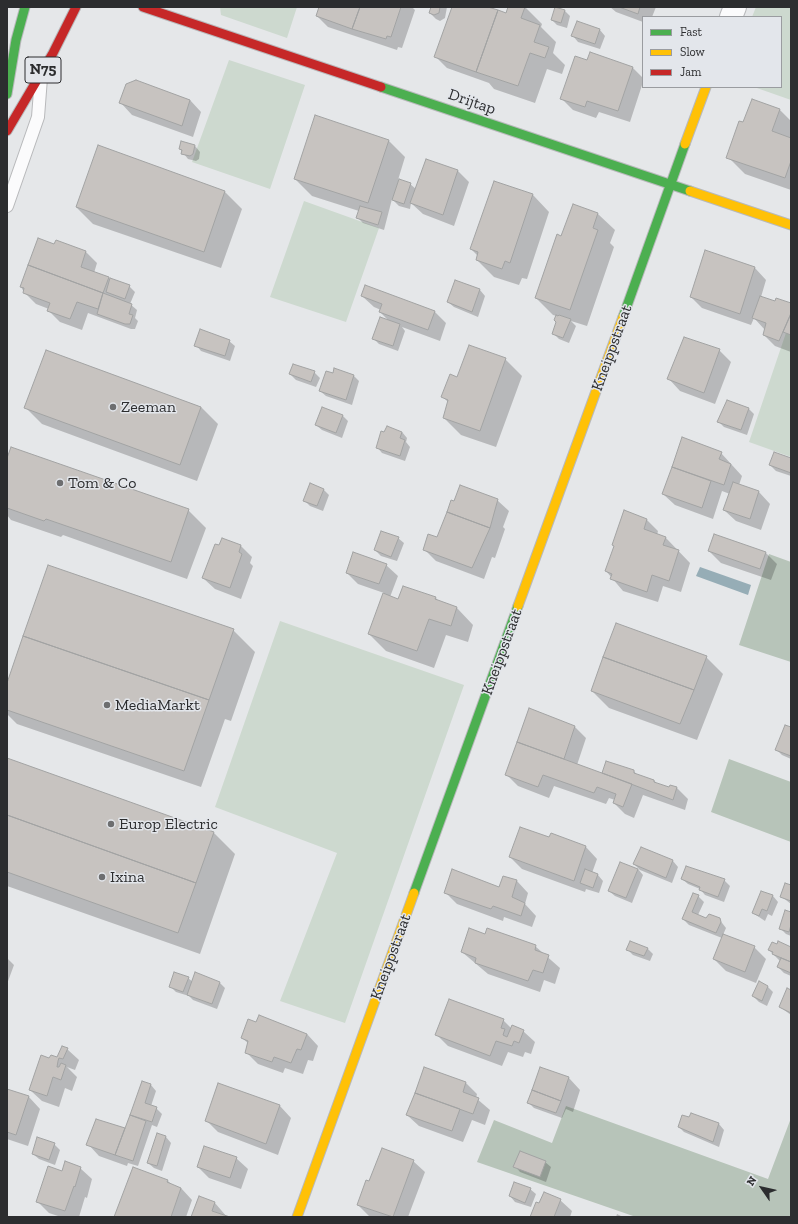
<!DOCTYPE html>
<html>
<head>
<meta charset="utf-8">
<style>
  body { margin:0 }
  #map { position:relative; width:798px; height:1224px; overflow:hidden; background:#e5e7e9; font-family:"Zilla Slab",serif }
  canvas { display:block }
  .frame { position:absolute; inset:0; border:8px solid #2c2d2f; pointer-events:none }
  .legend { position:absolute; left:642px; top:16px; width:140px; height:72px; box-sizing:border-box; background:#e3e6eb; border:1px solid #9a9ca0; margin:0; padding:5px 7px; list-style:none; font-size:12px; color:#2c2d2f }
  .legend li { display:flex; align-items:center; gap:8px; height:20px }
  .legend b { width:20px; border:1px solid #9a9ca0 }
  .north { position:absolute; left:742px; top:1168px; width:40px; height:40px; -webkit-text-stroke:3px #e3e6eb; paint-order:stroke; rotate:304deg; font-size:11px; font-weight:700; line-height:16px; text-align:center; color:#2c2d2f }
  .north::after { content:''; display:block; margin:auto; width:14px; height:18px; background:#2c2d2f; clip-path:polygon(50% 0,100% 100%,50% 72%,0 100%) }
</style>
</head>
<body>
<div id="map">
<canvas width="798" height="1224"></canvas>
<div class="frame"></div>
<ul class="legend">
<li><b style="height:5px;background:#4caf50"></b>Fast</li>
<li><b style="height:5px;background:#ffc107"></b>Slow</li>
<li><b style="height:5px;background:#c62828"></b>Jam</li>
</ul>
<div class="north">N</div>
</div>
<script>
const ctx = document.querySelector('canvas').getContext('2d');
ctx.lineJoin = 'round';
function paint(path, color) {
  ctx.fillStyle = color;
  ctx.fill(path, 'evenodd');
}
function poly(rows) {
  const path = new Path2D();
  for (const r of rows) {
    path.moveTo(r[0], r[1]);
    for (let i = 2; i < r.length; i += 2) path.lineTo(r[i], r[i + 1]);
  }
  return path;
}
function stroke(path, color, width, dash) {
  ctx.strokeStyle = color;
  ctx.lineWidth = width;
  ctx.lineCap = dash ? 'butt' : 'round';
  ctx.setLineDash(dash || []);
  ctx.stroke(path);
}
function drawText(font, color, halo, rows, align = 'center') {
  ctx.font = font + ' "Zilla Slab",serif';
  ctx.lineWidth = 3;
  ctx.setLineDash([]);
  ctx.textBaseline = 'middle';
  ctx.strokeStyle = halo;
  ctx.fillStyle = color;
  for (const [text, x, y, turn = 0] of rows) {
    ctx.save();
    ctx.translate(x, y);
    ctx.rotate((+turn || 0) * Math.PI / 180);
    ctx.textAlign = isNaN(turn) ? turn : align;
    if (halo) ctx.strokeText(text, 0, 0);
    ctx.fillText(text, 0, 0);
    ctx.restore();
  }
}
paint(poly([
  [220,7,297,7,287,38,221,15],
  [756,7,791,7,791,100,754,87,781,87,781,17,752,17],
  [229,60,305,85,270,189,192,162],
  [304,201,379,228,346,322,270,297],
  [791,318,791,457,749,442],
  [280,621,464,685,345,1023,280,1001,337,853,215,807]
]), '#cdd9cf');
paint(poly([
  [769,554,791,562,791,662,739,645],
  [729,759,791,782,791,842,711,812],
  [566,1106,768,1179,791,1118,791,1217,636,1217,477,1162,494,1120,552,1143]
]), '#b7c4b9');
paint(poly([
  [700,567,751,585,748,595,696,576]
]), '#96adb6');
paint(poly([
  [320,7,412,7,415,10,402,48,398,47,397,50,328,27,317,16],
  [431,7,447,7,445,18,440,21,436,19,430,13],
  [453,7,485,7,506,14,509,7,525,7,542,24,541,27,556,42,553,53,565,65,562,74,547,69,535,103,494,89,489,83,447,68,436,57],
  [610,7,656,7,652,17,643,17,643,22,616,12],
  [565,11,570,16,567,28,557,25,552,20],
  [578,22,600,30,605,36,600,49,578,42,573,36],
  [633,68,643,78,643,82,630,122,599,112,596,118,573,110,561,98],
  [136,81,190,100,201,112,193,137,132,115,121,103],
  [779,109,791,121,791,190,745,174,728,157,744,123],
  [388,140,405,157,398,180,410,184,416,189,426,160,458,171,469,182,454,226,423,214,411,203,410,209,399,206,392,199,384,230,363,223,358,218,359,211,312,196,295,179],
  [99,146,225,192,242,209,221,268,93,224,76,207],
  [195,146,200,152,199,159,196,161,188,159,180,149],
  [533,195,549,212,527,279,522,278,519,285,494,277,477,260,478,256,471,249],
  [574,205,598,214,615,230,610,243,614,247,587,326,571,321,576,326,569,343,559,339,553,333,557,322,557,316,553,315,536,298],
  [56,241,86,252,97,263,94,273,129,286,135,292,130,304,137,310,135,318,138,321,135,329,131,329,88,313,82,330,60,322,49,311,49,309,36,304,24,292,21,287],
  [706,252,755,268,766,280,761,297,775,302,791,304,791,352,775,346,764,335,765,330,754,318,751,325,702,308,691,297],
  [456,281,480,290,485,296,478,317,454,307,448,302],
  [366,287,435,312,446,323,440,341,402,327,405,331,398,351,379,344,373,338,390,322,380,312,381,310,374,307,362,296],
  [229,341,235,346,230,361,201,351,196,345],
  [719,350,731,362,715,404,680,391,669,379],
  [47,351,201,407,218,424,197,481,42,424,25,407],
  [505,359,522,376,496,447,461,435,444,418,448,402,442,396,458,378],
  [314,372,320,378,316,387,296,380,290,374],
  [353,375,359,381,352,405,326,396,320,391],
  [749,409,754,414,747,435,724,427,718,421],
  [343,416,348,421,342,438,322,430,316,425],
  [402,432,407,438,406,442,410,447,405,461,382,453,377,447],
  [683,439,721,453,742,476,739,485,759,492,770,504,761,530,736,521,724,510,730,494,722,491,713,519,675,505,663,494],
  [11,449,189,511,206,528,187,579,63,535,61,537,11,520,7,515,7,463],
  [791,459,791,476,776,471,770,465],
  [323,489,329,495,323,511,310,506,304,500],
  [497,500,509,511,503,527,505,529,495,558,492,557,484,579,436,561,424,549],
  [647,520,658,531,657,535,666,538,690,563,681,592,663,586,658,602,623,591,606,571],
  [398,538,404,543,397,561,381,556,375,550],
  [223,539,241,546,252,557,250,563,253,566,241,599,215,589,203,578],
  [709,551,766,553,777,564,771,580,721,563],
  [386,565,398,576,390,597,399,600,403,587,436,598,439,602,457,608,473,625,468,642,446,635,434,668,386,651,369,634,384,593,358,584,347,573],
  [233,630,255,652,231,721,225,719,201,787,17,724,7,714,7,686],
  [706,657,723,674,697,740,609,708,592,691],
  [529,709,575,727,586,738,577,765,602,775,606,762,634,771,637,775,654,780,657,784,669,788,671,786,677,788,688,799,685,810,643,795,634,818,625,814,614,803,615,800,609,798,606,804,554,786,549,798,518,786,506,774],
  [791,728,791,759,782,755,776,749],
  [7,759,214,833,235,854,200,954,7,886],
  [550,838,586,847,597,859,592,873,598,875,603,881,599,893,586,889,585,892,522,869,510,857],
  [641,848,673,861,678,867,672,883,640,870,634,864],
  [638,869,643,875,632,903,615,896,609,891],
  [503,877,517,881,528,893,525,904,536,916,532,927,504,917,503,921,457,904,445,892,500,888],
  [682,879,724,880,730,886,724,902,705,895,700,889,688,884],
  [791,886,791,904,782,897],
  [762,892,773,896,778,902,772,916,768,914,765,921,753,913],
  [698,896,704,902,698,915,707,919,719,919,726,928,723,935,754,947,766,959,756,983,726,971,714,959,722,938,689,925,683,919],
  [791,913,791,936,786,934,781,929],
  [485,935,535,946,560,968,555,984,544,980,540,992,488,974,462,952],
  [647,948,653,954,650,961,633,955,627,949],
  [791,948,791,976,784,973,778,967,780,961,769,950],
  [7,958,14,965,7,984],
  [188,978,193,982,220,983,225,988,217,1009,193,1000,189,996,176,992,170,986],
  [768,987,773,992,767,1006,759,1002,753,996],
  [791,991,791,1015,780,1007],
  [503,1020,511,1028,523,1031,535,1042,531,1054,525,1052,523,1057,508,1052,502,1066,448,1046,437,1035],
  [257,1023,307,1034,318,1046,313,1061,308,1060,303,1074,285,1068,283,1073,258,1064,246,1052,249,1044,242,1038],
  [67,1049,79,1060,75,1070,67,1067,77,1077,72,1091,65,1088,59,1107,42,1101,30,1090,50,1060,57,1058],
  [424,1068,466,1083,477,1094,476,1098,490,1110,485,1125,472,1120,463,1142,419,1126,407,1115],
  [541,1068,569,1078,580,1090,573,1112,566,1109,562,1118,534,1108,528,1102],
  [143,1082,151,1085,156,1091,151,1106,156,1108,162,1114,157,1127,152,1125,138,1166,128,1163,127,1166,99,1156,88,1144,125,1130],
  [218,1084,280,1106,291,1118,278,1155,218,1132,207,1121],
  [7,1090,29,1097,40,1109,28,1146,7,1139],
  [692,1114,719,1124,724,1130,719,1147,684,1132,679,1127,690,1119],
  [158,1135,166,1137,171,1143,162,1171,154,1168,148,1163],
  [54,1144,60,1150,55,1165,39,1159,33,1154],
  [236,1158,248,1169,241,1189,209,1178,198,1167],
  [413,1161,425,1172,408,1217,369,1216,358,1205,370,1182],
  [545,1162,551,1167,546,1182,520,1172,515,1166],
  [80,1168,92,1179,87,1198,85,1197,79,1217,61,1217,49,1213,37,1201,62,1172],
  [133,1168,168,1181,172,1185,181,1188,192,1200,186,1217,116,1217],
  [530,1189,536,1194,531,1207,515,1202,510,1196],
  [560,1200,572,1211,570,1217,531,1217,540,1204],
  [215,1203,227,1217,192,1217],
  [617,1214,623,1217,616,1217]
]), '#0003');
const building = poly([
  [319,7,360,7,352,29,316,16,319,7],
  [360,7,401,7,391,37,387,36,386,39,352,29,360,7],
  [431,7,440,7,439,13,434,15,429,13,431,7],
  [452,7,488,7,498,10,476,72,434,57,452,7],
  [508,7,525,7,521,18,540,25,534,42,549,47,545,58,530,53,518,86,476,72,498,10,506,13,508,7],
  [555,7,565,10,561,23,551,20,555,7],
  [619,7,640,7,638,14,619,7],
  [577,21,600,29,595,44,571,36,577,21],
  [590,52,633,67,618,111,587,101,585,107,560,99,575,56,587,60,590,52],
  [136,80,190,100,182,126,119,103,126,84,136,80],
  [752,99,780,109,772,131,791,138,791,161,785,178,726,158,739,121,743,122,752,99],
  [315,115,389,140,368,203,294,179,315,115],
  [181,141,195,145,193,154,190,156,181,154,182,150,179,149,181,141],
  [98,145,225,191,204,252,76,207,98,145],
  [426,159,458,170,443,215,410,203,426,159],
  [399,179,411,183,404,204,392,200,399,179],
  [494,181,533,194,510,263,505,261,502,269,476,260,478,252,470,249,494,181],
  [573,204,598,213,593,228,598,230,570,310,535,298,557,234,561,236,573,204],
  [360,206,382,212,378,225,356,218,360,206],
  [38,238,54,244,56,240,86,251,81,267,109,277,103,293,28,265,38,238],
  [705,250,755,267,740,314,690,297,705,250],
  [28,265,103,293,98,309,77,302,70,319,47,311,50,303,23,293,24,288,20,287,28,265],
  [110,278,130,285,125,299,106,292,110,278],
  [455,280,480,289,472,312,447,302,455,280],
  [365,285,435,311,428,330,379,312,382,304,361,296,365,285],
  [103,293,132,304,129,314,133,315,130,324,125,324,97,314,103,293],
  [760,296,775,301,776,298,791,303,791,313,779,341,763,335,766,323,752,318,760,296],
  [791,314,791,335,783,332,791,314],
  [556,315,558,316,559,315,571,319,563,338,552,334,556,322,554,320,556,315],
  [380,317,400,324,393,346,372,339,380,317],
  [200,329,230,340,225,356,194,346,200,329],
  [684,337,720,349,704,393,667,379,684,337],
  [469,345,506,358,480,431,443,418,448,400,441,397,450,374,457,377,469,345],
  [46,350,201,407,180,465,24,408,46,350],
  [293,364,315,371,311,382,289,374,293,364],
  [334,368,354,375,346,400,319,391,326,371,333,373,334,368],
  [727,400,749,408,741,430,717,422,727,400],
  [322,407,343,415,336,433,315,425,322,407],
  [387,426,402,432,400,438,405,440,400,456,376,448,381,431,384,432,387,426],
  [682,437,722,452,719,459,731,464,724,485,672,467,682,437],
  [11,447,189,509,171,562,46,519,44,521,7,508,7,458,11,447],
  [774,452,791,458,791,473,769,465,774,452],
  [672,467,711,481,702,508,662,494,672,467],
  [733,482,759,491,750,519,723,510,733,482],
  [310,483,324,489,317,506,303,501,310,483],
  [460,485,498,499,490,528,447,512,451,500,454,501,460,485],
  [624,510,647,519,644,529,666,537,663,545,679,550,669,581,652,575,647,592,610,579,612,574,605,571,614,546,612,545,624,510],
  [447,512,490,528,472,568,423,550,428,534,437,537,447,512],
  [381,531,399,537,391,557,374,550,381,531],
  [714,534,766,552,760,569,708,551,714,534],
  [222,538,241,545,239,552,242,554,230,588,202,578,215,544,219,545,222,538],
  [353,552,387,564,379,584,346,573,353,552],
  [48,565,234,629,209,700,23,636,48,565],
  [403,586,436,597,435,599,457,607,451,626,429,619,417,651,368,634,383,593,398,599,403,586],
  [616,623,707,656,694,690,603,657,616,623],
  [23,636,209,700,184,771,7,710,7,683,23,636],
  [603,657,694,690,680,724,591,691,603,657],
  [529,708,575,726,564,759,517,742,529,708],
  [785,725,791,727,791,756,775,750,785,725],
  [517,742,632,784,623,807,613,803,616,794,597,787,594,793,543,775,538,787,505,775,517,742],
  [7,758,214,832,196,883,7,815,7,758],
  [606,761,634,770,634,773,654,780,654,782,669,787,670,785,677,787,673,800,602,773,606,761],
  [7,815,196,883,178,933,7,872,7,815],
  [520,827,549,837,551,833,586,846,574,881,509,857,520,827],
  [641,847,673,860,666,878,633,864,641,847],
  [620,862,638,869,626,898,608,891,620,862],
  [686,866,725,879,718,897,699,890,700,887,681,879,686,866],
  [452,869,499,887,503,876,517,880,512,897,525,903,521,916,493,906,491,909,444,893,452,869],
  [585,869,598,874,593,888,580,883,585,869],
  [785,883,791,885,791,901,780,897,785,883],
  [761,891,773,895,767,911,762,909,759,916,752,913,761,891],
  [693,893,699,895,692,912,706,918,709,914,720,918,721,922,716,933,682,919,693,893],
  [785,910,791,912,791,925,789,932,779,929,785,910],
  [469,928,485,934,487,928,536,945,535,950,549,955,543,973,533,970,528,981,475,963,476,958,461,952,469,928],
  [723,934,755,946,745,972,713,959,723,934],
  [630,941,648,948,644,956,626,950,630,941],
  [778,941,791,947,791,962,772,954,773,952,768,950,772,942,777,944,778,941],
  [781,958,791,962,791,973,777,967,781,958],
  [174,972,189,977,183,992,169,987,174,972],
  [195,972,220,982,212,1004,187,995,195,972],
  [759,981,768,986,762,1001,752,996,759,981],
  [787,988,791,990,791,1013,779,1007,787,988],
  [449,999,504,1019,501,1028,505,1029,503,1035,507,1037,512,1025,524,1030,519,1043,514,1041,512,1046,496,1041,490,1056,435,1035,449,999],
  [259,1015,307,1034,301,1050,297,1049,291,1063,274,1057,272,1062,245,1053,248,1041,241,1038,248,1019,256,1022,259,1015],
  [62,1046,68,1048,63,1059,59,1058,58,1061,57,1067,59,1067,61,1063,66,1065,61,1080,53,1077,47,1096,29,1090,41,1055,49,1058,51,1055,57,1057,62,1046],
  [424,1067,466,1082,463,1092,479,1098,473,1114,415,1093,424,1067],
  [540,1067,569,1077,561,1101,532,1090,540,1067],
  [142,1081,151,1084,145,1103,157,1107,152,1122,130,1115,142,1081],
  [218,1083,280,1105,266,1144,205,1121,218,1083],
  [7,1089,29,1096,16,1135,7,1132,7,1089],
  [532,1090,561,1101,556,1113,527,1103,532,1090],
  [415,1093,460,1109,452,1131,406,1115,415,1093],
  [691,1113,719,1123,713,1142,678,1127,682,1115,689,1117,691,1113],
  [130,1115,146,1121,133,1161,115,1155,130,1115],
  [96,1119,125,1128,115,1155,86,1145,96,1119],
  [157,1133,166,1136,157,1166,147,1163,157,1133],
  [37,1137,55,1143,49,1160,32,1154,37,1137],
  [204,1146,237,1157,230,1178,197,1167,204,1146],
  [382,1148,414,1160,393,1217,357,1205,366,1180,369,1181,382,1148],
  [520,1151,546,1161,540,1177,513,1167,520,1151],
  [65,1161,81,1167,75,1187,74,1186,65,1211,36,1202,48,1166,62,1171,65,1161],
  [133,1167,168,1180,167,1182,181,1188,171,1217,114,1217,133,1167],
  [514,1182,531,1188,525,1203,509,1196,514,1182],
  [544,1192,561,1199,554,1217,530,1217,536,1202,539,1203,544,1192],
  [199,1196,215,1202,212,1211,230,1217,191,1217,199,1196]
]);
paint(building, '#c7c3c0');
stroke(building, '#a2a3a3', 1);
const lane = poly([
  [7,206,38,117,41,78]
]);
const street = poly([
  [731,17,735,7]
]);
const fast = poly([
  [381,87,690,191],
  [7,94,16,40,25,7],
  [623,317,685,144],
  [414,893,518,606]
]);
const slow = poly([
  [685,144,706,87],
  [690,191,791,225],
  [518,606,623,317],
  [297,1217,414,893]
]);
const jam = poly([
  [143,7,381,87],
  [7,131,53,53,76,7]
]);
stroke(lane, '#b8b9bb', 14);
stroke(street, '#b8b9bb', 24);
stroke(fast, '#b8b9bb', 11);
stroke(slow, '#b8b9bb', 11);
stroke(jam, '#b8b9bb', 11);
stroke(lane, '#fbfbfc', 12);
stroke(street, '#fbfbfc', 22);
stroke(fast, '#4caf50', 9);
stroke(slow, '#ffc107', 9);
stroke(jam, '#c62828', 9);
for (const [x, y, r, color] of [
  [113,407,4,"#6d6e70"],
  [60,483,4,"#6d6e70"],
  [107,705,4,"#6d6e70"],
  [111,824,4,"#6d6e70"],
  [102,877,4,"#6d6e70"]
]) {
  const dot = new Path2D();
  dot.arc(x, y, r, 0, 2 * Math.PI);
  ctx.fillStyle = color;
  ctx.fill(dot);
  stroke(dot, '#e3e6eb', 1.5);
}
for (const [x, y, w] of [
  [43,70,36]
]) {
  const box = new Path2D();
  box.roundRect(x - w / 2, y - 13, w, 26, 3);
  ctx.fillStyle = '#e3e6eb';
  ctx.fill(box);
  stroke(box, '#2c2d2f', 1);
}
drawText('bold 15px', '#2c2d2f', null, [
  ["N75",43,70]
]);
drawText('16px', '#2c2d2f', '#e3e6eb', [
  ["Drijtap",472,102,19],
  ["Kneippstraat",612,348,-70],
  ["Kneippstraat",502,652,-70],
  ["Kneippstraat",391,957,-70]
]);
drawText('16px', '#2c2d2f', '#e3e6eb', [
  ["Zeeman",121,407],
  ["Tom & Co",68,483],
  ["MediaMarkt",115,705],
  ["Europ Electric",119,824],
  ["Ixina",110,877]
], 'left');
</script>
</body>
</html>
